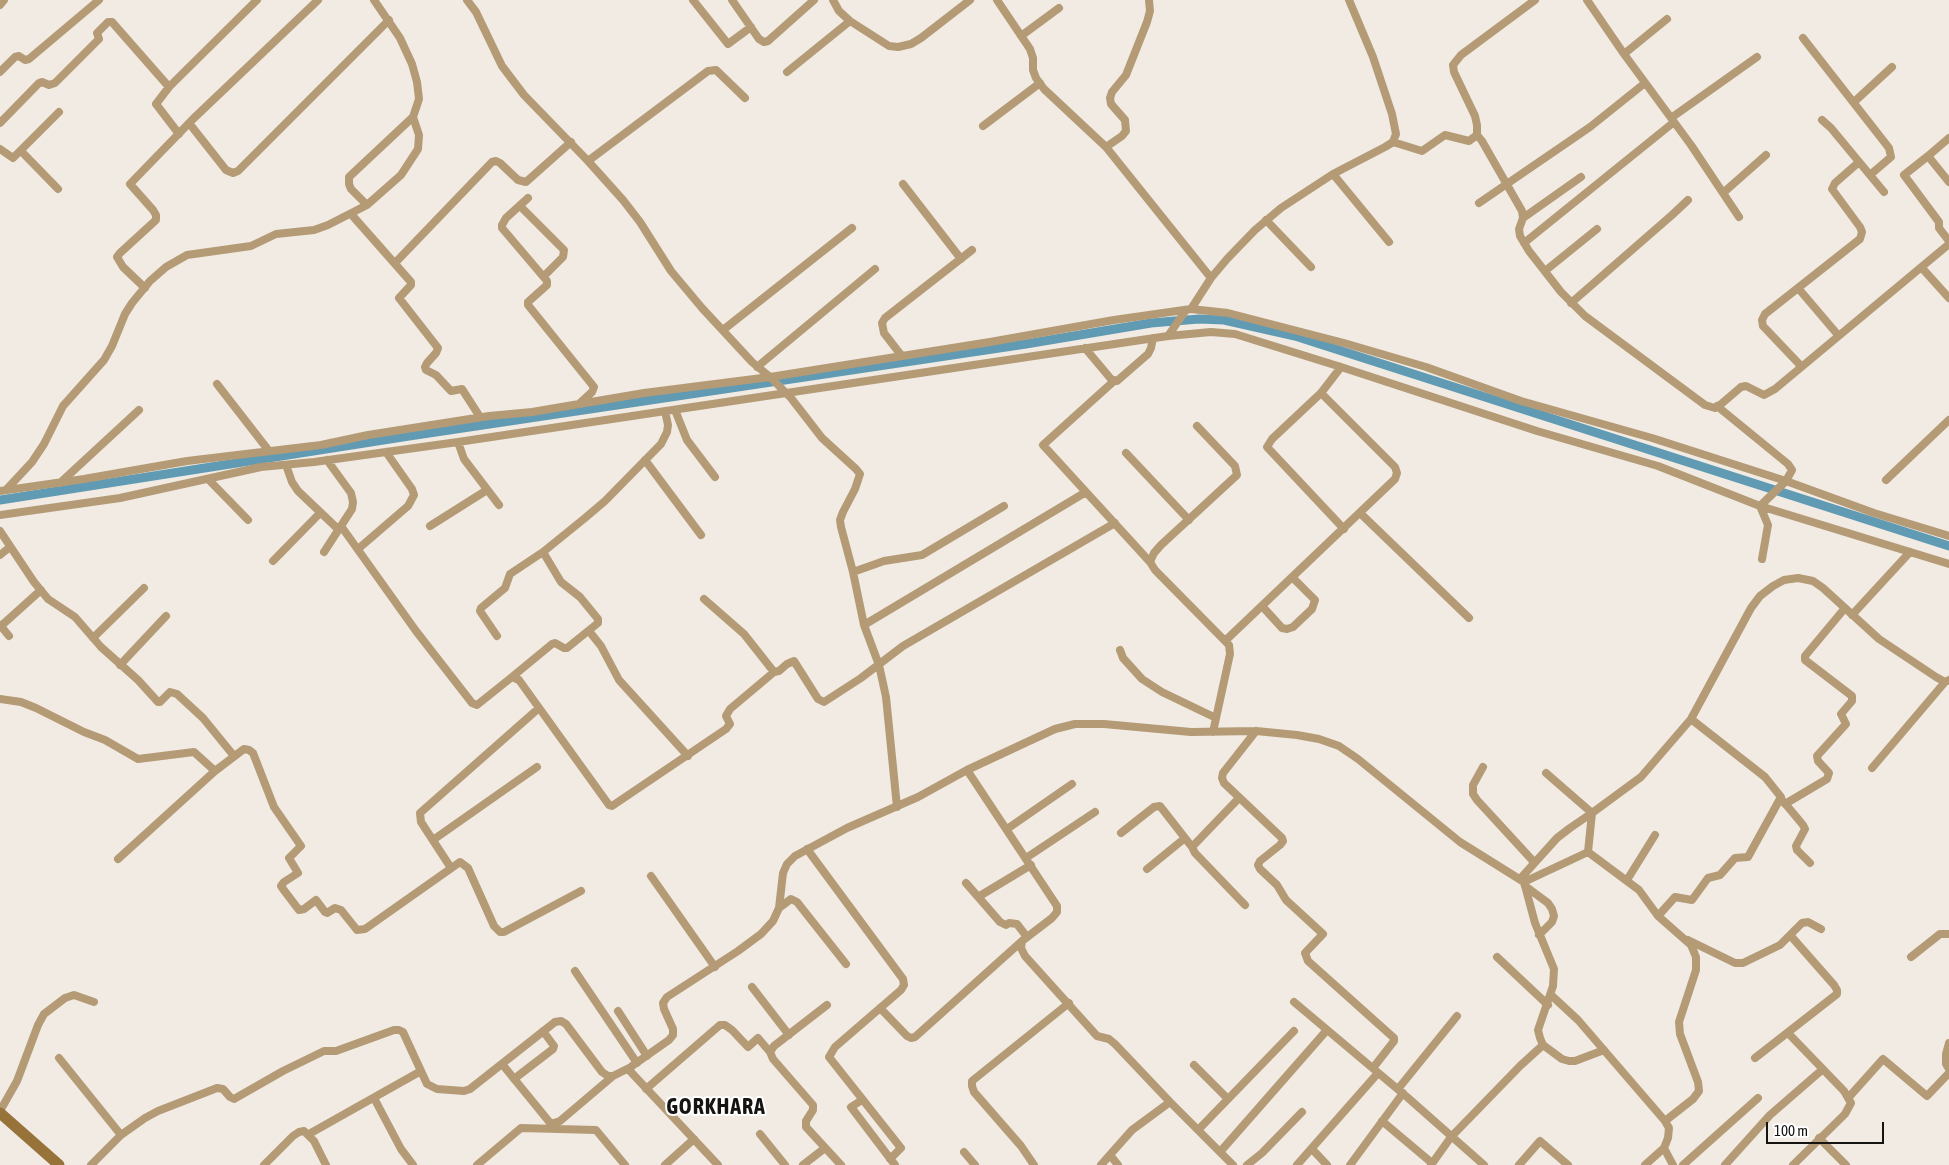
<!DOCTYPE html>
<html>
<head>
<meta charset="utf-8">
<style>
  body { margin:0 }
  #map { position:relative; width:1949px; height:1165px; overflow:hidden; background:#f1ebe4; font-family:"Asap Condensed",sans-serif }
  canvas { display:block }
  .scale { position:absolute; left:1766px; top:1122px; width:118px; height:22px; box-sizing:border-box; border:2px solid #161412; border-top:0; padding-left:6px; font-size:15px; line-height:18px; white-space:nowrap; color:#161412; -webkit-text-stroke:4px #fff; paint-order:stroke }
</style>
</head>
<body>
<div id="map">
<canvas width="1949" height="1165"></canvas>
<div class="scale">100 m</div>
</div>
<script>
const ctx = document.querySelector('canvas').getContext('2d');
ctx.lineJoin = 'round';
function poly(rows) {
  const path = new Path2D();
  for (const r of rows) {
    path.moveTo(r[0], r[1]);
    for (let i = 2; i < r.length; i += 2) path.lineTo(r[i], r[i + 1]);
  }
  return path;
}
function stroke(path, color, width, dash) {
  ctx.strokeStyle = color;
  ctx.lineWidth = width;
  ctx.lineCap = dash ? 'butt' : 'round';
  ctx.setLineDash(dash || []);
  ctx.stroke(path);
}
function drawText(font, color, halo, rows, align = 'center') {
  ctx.font = font + ' "Asap Condensed",sans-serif';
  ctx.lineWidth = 4;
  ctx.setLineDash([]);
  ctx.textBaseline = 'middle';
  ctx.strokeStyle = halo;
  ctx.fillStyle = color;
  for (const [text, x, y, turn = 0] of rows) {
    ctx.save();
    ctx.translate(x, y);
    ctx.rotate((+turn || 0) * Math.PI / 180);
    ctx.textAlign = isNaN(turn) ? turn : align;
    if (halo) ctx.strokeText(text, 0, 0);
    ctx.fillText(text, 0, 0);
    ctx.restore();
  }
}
stroke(poly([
  [0,500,409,436,1026,344,1151,323,1199,319,1224,320,1295,336,1949,546]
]), '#619bb3', 9);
stroke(poly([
  [467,0,476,12,502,66,524,95,588,161,623,200,640,222,671,271,702,308,752,362,770,377,791,398,822,438,856,469,860,474,855,489,843,512,840,520,841,527,853,572,864,625,879,665,886,697,897,807],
  [693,0,728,44,751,27],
  [732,0,759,39,764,42,768,41,814,0],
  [833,0,839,11,850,21,889,46,898,47,911,44,921,38,970,0],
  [997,0,1030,49,1033,58,1033,70,1036,78,1044,89,1106,147,1211,278],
  [1535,0,1461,55,1453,65,1454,72,1475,116,1477,125,1477,135,1482,141,1522,211,1523,218,1519,229,1520,236,1529,251,1561,292,1585,316,1705,405,1715,408,1720,405,1741,387,1746,386,1764,395,1775,389,1949,244],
  [1587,0,1624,54,1691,145,1739,217],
  [0,5,4,0],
  [1021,36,1059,8],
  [1803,38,1889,148,1891,157,1870,175],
  [1624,54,1667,19],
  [0,72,15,57,19,56,25,60,29,59,99,0],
  [787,72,850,21],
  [169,87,156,104,179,134],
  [1854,102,1892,67],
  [1671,118,1757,57],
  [1822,120,1831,128,1884,192],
  [0,123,39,83,42,82,49,85,55,83,99,39,97,33,108,22,112,22,169,87,257,0],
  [189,123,226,170,233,173,238,171,389,20],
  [983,126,1040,83],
  [1393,142,1422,151,1445,135,1469,141,1477,135],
  [1106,147,1122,136,1126,131,1125,120,1111,104,1110,98,1112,92,1126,75,1147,22,1150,11,1149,0],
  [0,149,13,158,59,112],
  [21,151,58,189],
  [1928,156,1949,138],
  [588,161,708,71,716,70,745,98],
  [1333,174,1389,242],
  [1949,182,1928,156,1904,175,1939,222,1939,228,1949,241],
  [903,184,961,259],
  [1723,193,1766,155],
  [528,198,506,218,502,225,502,228,547,281,547,285,528,302,528,305,594,387,592,392,579,404],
  [1479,203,1590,127,1645,83],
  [367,205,351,189,349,184,349,177,413,117,419,99,417,82,412,64,400,38,374,0],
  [520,206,564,250,563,257,544,276],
  [351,214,411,282,411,285,399,298,438,348,436,353,427,363,425,367,426,370,436,375,451,391,462,389,480,417],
  [1523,218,1581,177],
  [1266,220,1311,267],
  [1524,243,1674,122],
  [395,263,492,162,496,161,500,163,518,180,526,182,571,142],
  [1922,268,1949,298],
  [1545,271,1597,229],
  [145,288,123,267,117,257,120,253,156,220,156,215,153,210,130,184,193,119,318,0],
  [1798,288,1838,335],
  [1571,303,1672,215,1688,200],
  [1191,309,1211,278,1227,259,1255,230,1281,208,1333,174,1385,147,1393,142,1396,134,1392,114,1373,57,1349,0],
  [723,330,852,228],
  [1168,336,1186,310],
  [1085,348,1111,379,1117,381,1148,354,1151,348,1153,338],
  [901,355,884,333,882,323,885,318,972,250],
  [1801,366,1763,326,1762,320,1765,314,1860,239,1862,232,1860,227,1832,189,1835,183,1859,162],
  [757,367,875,269],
  [1341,367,1321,393,1272,439,1267,447,1344,529],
  [1114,381,1043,445,1150,562],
  [217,384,269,451],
  [1717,406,1788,464,1792,470,1786,481,1760,506,1768,525,1762,559],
  [675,410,687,440,715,477],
  [1197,426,1235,466,1237,475,1161,545,1154,553,1150,562,1155,570,1229,645,1230,654,1213,732],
  [458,442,464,459,499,505],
  [1126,453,1189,520],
  [645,460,701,535],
  [286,465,292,482,298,491,339,530],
  [208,479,248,520],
  [1886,480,1949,420],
  [60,483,139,410],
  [6,490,32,462,44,444,63,406,104,360,112,346,125,314,132,303,150,281,166,267,187,255,251,246,276,234,314,230,328,225,367,205,401,175,418,149,419,135,413,117],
  [0,491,84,479,187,461,321,445,368,435,489,416,532,412,644,393,770,377,990,342,1114,320,1191,309,1228,313,1344,343,1426,367,1521,401,1652,438,1786,481,1874,513,1949,536],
  [1360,513,1469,618],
  [0,515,120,498,261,467,314,462,458,442,1168,336,1211,332,1235,334,1341,367,1537,431,1658,466,1760,506,1949,564],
  [341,526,416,631,472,703,477,705,512,677,519,680,609,805,612,806,726,729,730,724,726,716,730,709,774,672],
  [430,526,487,490],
  [0,531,34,582,48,599,75,617,101,647,138,680,158,702,160,702,170,692,177,694,203,718,234,756],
  [358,549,408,506,414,495,412,489,386,452],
  [324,552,352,509,353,502,351,493,327,460],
  [0,555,10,547],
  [273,561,320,513],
  [853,572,884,561,922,555,1004,506],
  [704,599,744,634,774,672,779,671,787,664,794,661,818,699,824,702,861,678,903,646,1115,523],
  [1262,606,1282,628,1287,629,1293,627,1312,609,1315,600,1292,577],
  [1852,615,1910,552],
  [0,625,9,636],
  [864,625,1086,492],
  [1,626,41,590],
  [589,631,601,646,619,680,688,756],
  [497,636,480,611,481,608,505,588,510,574,543,552,585,518,605,501,661,444,667,432,668,425,665,411],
  [93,638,144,588],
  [1226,640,1395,479,1397,473,1395,467,1321,393],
  [1120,650,1123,658,1142,679,1162,692,1216,718],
  [120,665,166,616],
  [512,677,552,644,555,643,564,648,567,648,598,623,598,619,580,597,561,582,543,552],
  [0,699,21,702,36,708,84,732,105,740,138,759,194,752,215,771,244,749,249,750,253,753,274,807,301,846,289,858,298,873,284,882,281,886,283,889,299,910,304,909,316,900,325,912,327,913,335,908,341,910,357,930,365,929,460,862,468,868,494,926,500,932,504,932,581,891],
  [1256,731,1223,773,1222,778,1224,783,1282,838,1283,841,1280,845,1260,861,1258,865,1260,869,1277,885,1286,900,1323,934,1305,953,1308,961,1394,1038,1394,1041,1373,1068],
  [1483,767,1473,785,1473,794,1477,800,1534,862],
  [1872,768,1945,682],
  [967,770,1055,729,1075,724,1104,724,1191,732,1256,731,1297,735,1319,739,1339,746,1358,759,1460,842,1524,882,1588,852,1639,890,1658,916,1691,945,1696,957,1696,970,1679,1022,1680,1034,1698,1082,1699,1091,1693,1099,1665,1121],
  [1239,798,1192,847,1195,853,1245,905],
  [1783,801,1803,825,1805,829,1796,846,1797,850,1810,863],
  [1785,804,1827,779,1829,773,1818,761,1817,756,1846,724,1841,714,1852,701,1852,696,1805,660,1805,656,1845,608],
  [1007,829,1072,784],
  [1121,833,1154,807,1160,806,1192,847],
  [433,840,537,767],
  [807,849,903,979,904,985,901,990,835,1047,829,1057,901,1148,890,1159],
  [1588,852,1592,813,1641,777,1691,719,1751,608,1760,596,1773,586,1784,580,1798,578,1813,581,1823,588,1879,639,1936,677,1945,682,1949,680],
  [1026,858,1095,812],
  [118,859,215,771],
  [451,868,421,822,420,813,539,708],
  [1147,869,1185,838],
  [651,876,715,967],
  [1520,879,1557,838,1570,828,1592,813,1546,773],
  [1627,880,1655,835],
  [1524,882,1535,923,1554,969,1553,986,1538,1030,1540,1038,1543,1045,1562,1059,1569,1061,1575,1061,1604,1050],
  [966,883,1000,922,1006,925,1009,923,1017,924,1027,937],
  [1525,886,1548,903,1552,909,1554,916,1552,922,1539,935],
  [978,897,1031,865],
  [779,908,791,899,797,902,846,964],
  [1658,916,1675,897,1692,900,1708,878,1720,875,1735,858,1748,857,1781,797,1765,777,1691,719],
  [1688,940,1735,963,1743,963,1780,945,1802,923,1808,922,1821,929],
  [1497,957,1548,1005],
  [1911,957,1940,934,1949,934],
  [575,971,637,1063],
  [752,987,789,1035],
  [1551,995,1578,1020,1665,1121,1669,1128,1668,1138,1664,1148,1645,1165],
  [1294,1002,1407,1097,1484,1165],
  [827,1005,774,1046,770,1052,773,1059,813,1105,813,1110,806,1121,806,1127,841,1165],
  [880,1008,907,1036,911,1038,915,1037,1022,941],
  [618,1011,647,1056],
  [1788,1033,1844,1091,1851,1103,1845,1114,1793,1165],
  [1949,1043,1946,1054,1946,1064,1949,1069],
  [59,1058,121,1135],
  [1755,1058,1837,994,1837,990,1834,985,1790,935],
  [502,1064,551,1124,560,1121,613,1076],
  [1194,1065,1228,1099],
  [514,1079,553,1049,554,1046,543,1031],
  [646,1089,720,1025,725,1025,732,1030,748,1047,758,1038,770,1052],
  [1398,1089,1457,1016],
  [1849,1097,1883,1059,1927,1096,1949,1073],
  [374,1098,401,1149,413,1165],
  [862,1100,851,1107,895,1165],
  [1170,1102,1233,1165],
  [0,1111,17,1081,38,1025,44,1014,65,998,74,995,94,1002],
  [1382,1121,1432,1163],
  [1198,1130,1294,1031],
  [309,1134,421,1071],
  [760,1134,785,1165],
  [1819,1138,1846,1165],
  [1664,1148,1673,1165],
  [1312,1149,1327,1165],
  [964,1152,975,1165],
  [1220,1152,1327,1030],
  [1110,1155,1118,1165],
  [91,1165,121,1135,145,1118,158,1111,217,1088,223,1089,230,1097,234,1099,283,1071,324,1051,336,1051,394,1030,399,1030,403,1032,427,1084,437,1089,464,1091,470,1089,555,1022,561,1021,566,1024,602,1072,608,1076,613,1076,629,1068],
  [264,1165,293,1136,299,1132,304,1131,314,1141,326,1165],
  [477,1165,521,1128,596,1130,625,1165],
  [665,1165,694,1139],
  [718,1165,629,1070,632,1066,669,1040,673,1035,673,1029,664,1009,663,1003,667,997,738,951,761,934,773,921,779,908,783,873,787,864,795,856,847,828,918,797,967,770,1057,906,1057,912,1052,918,1022,941,1021,948,1025,956,1097,1036,1109,1039,1115,1044,1170,1102,1132,1130,1101,1165],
  [803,1165,825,1148],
  [1034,1165,1021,1146,974,1092,972,1086,972,1081,1069,1003],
  [1247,1165,1262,1153,1302,1112],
  [1297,1165,1378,1073],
  [1350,1165,1403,1093],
  [1431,1165,1451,1137,1520,1066,1543,1045],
  [1519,1165,1540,1141,1568,1165],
  [1683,1165,1758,1098],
  [1725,1165,1770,1115,1823,1069]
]), '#b49b76', 8);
stroke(poly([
  [0,1113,59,1165]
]), '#977239', 11);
ctx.letterSpacing = '1px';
drawText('bold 22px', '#161412', '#fff', [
  ["GORKHARA",716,1107]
]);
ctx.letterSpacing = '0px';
</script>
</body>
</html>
